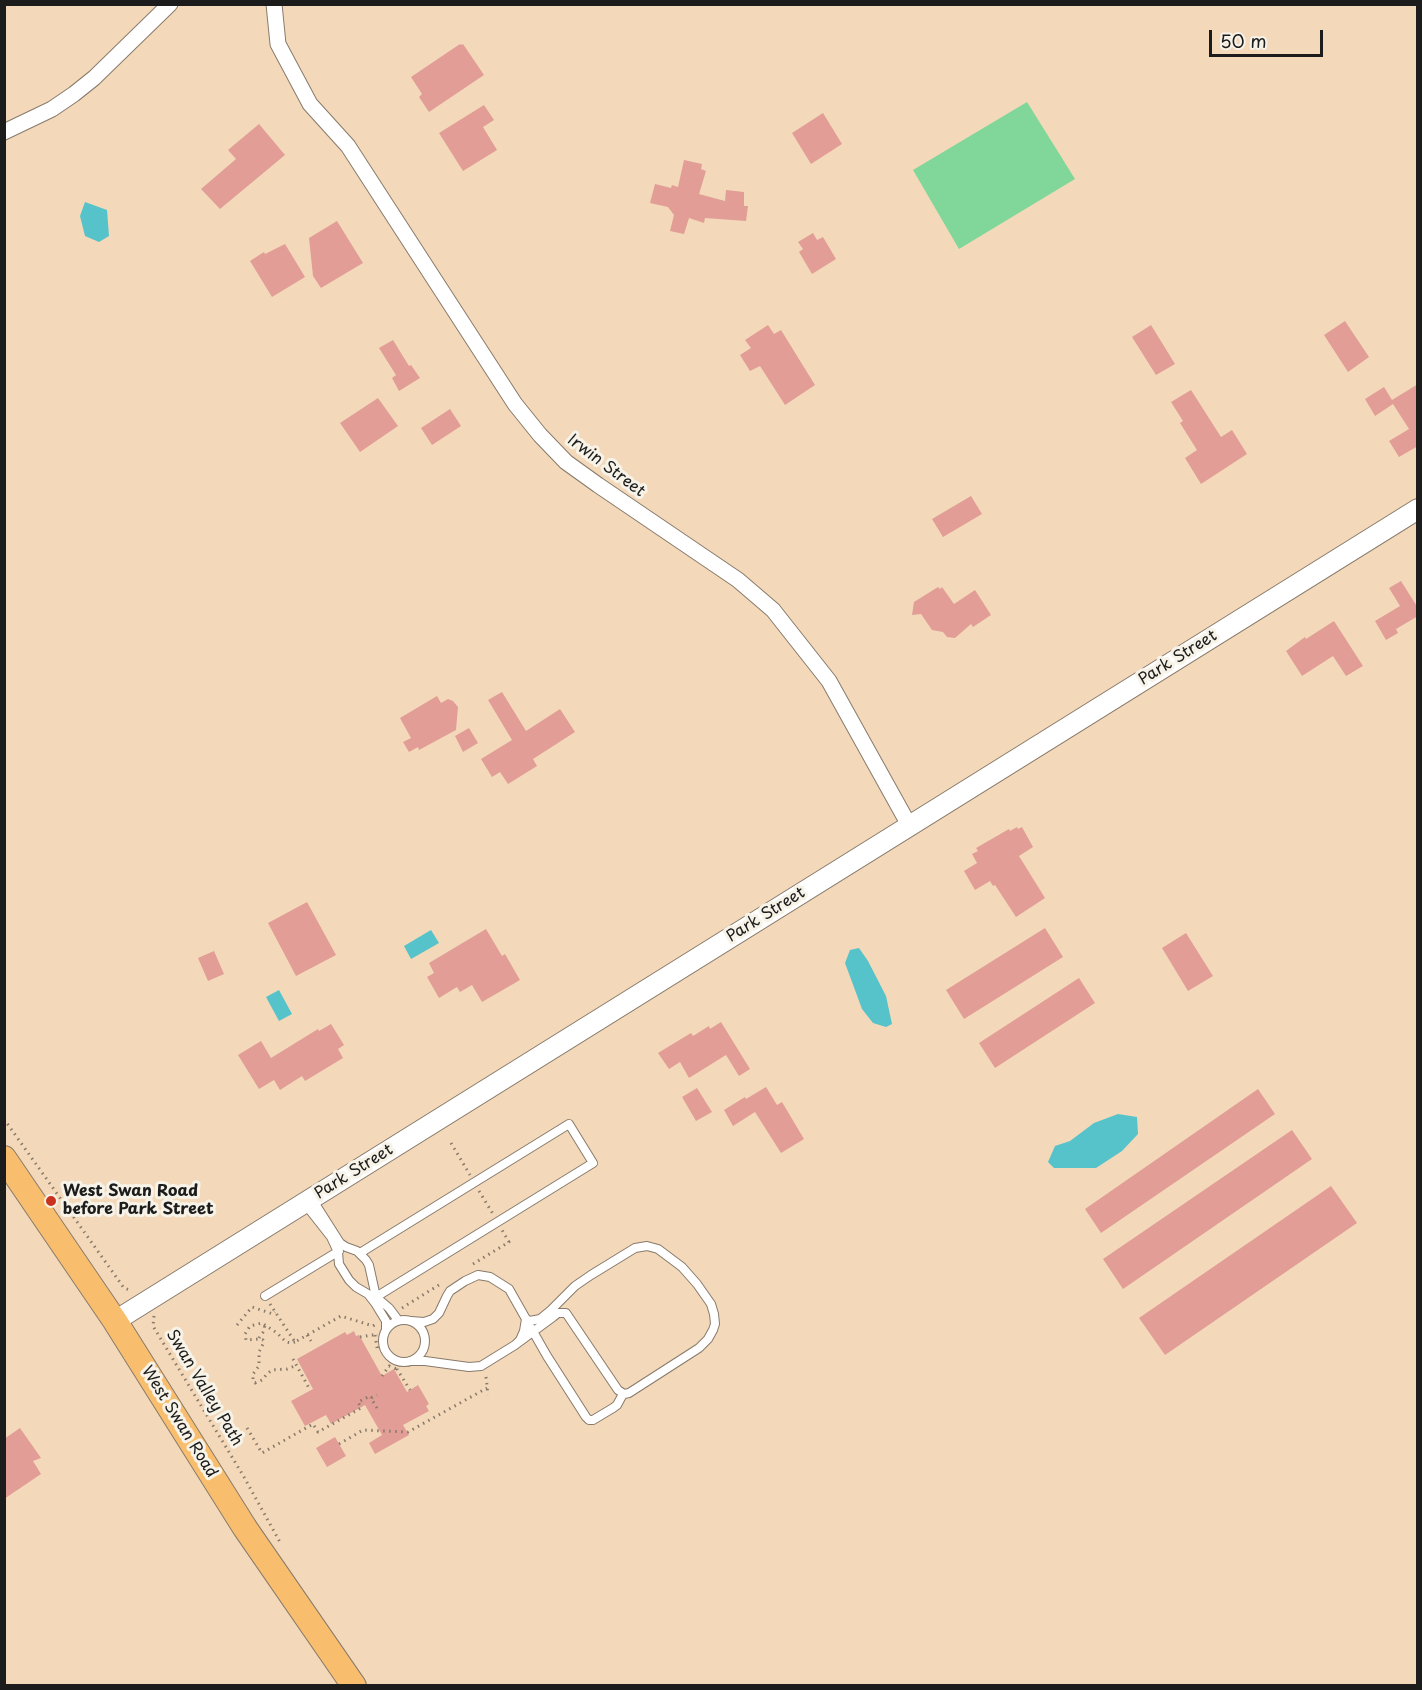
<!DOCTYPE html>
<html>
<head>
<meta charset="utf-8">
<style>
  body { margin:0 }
  #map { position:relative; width:1422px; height:1690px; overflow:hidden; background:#f3d9ba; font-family:"Playpen Sans",sans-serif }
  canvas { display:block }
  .frame { position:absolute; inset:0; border:6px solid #1c1c1c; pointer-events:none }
  .scale { position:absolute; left:1209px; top:30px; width:114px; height:27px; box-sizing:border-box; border:3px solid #1c1c1c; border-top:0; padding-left:8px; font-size:18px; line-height:21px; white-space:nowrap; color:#1c1c1c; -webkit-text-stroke:4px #f7f3e8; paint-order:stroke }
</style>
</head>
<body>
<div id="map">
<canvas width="1422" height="1690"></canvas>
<div class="frame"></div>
<div class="scale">50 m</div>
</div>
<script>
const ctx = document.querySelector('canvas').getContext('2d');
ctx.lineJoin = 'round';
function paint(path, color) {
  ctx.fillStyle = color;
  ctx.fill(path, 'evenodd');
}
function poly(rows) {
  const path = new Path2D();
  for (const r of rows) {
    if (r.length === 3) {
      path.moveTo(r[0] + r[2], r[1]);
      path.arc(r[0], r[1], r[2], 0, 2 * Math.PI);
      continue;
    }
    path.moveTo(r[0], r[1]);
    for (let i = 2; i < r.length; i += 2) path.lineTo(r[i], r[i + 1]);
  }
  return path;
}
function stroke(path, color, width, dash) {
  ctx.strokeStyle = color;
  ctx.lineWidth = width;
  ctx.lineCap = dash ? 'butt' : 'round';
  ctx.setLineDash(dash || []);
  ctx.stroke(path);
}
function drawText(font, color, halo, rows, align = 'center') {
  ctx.font = font + ' "Playpen Sans",sans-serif';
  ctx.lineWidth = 6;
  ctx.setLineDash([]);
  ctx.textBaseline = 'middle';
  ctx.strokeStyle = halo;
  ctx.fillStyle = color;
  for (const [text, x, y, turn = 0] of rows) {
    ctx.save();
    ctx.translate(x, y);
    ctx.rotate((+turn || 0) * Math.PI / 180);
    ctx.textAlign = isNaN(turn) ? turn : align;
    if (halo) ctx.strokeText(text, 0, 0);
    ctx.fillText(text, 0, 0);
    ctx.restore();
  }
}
paint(poly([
  [1027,102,1075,179,959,249,913,170]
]), '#81d699');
paint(poly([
  [85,202,107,210,109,236,99,242,85,236,80,216],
  [431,930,439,943,411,959,404,946],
  [859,948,868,961,886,996,892,1024,886,1027,873,1023,862,1009,845,963,850,950],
  [279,990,292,1014,279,1021,266,997],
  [1118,1114,1137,1117,1138,1134,1122,1151,1096,1168,1054,1168,1048,1162,1055,1146,1070,1141,1094,1123]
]), '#55c3c9');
paint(poly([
  [460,44,461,45,463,44,484,75,429,112,419,97,422,94,411,77],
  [484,105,494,120,483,127,497,150,463,171,439,133],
  [823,113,842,144,811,164,792,133],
  [259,124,285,155,220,209,201,189,236,159,228,150],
  [684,160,702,164,701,169,706,171,699,194,725,201,726,190,744,192,744,206,748,206,746,221,705,218,704,223,689,218,684,234,670,231,674,215,668,207,650,203,655,184,671,188,672,185,678,187],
  [337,221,363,263,321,288,313,276,309,238],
  [813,233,817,240,823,237,836,259,812,274,799,252,803,249,798,242],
  [285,244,305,277,272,297,250,261,264,252,265,254],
  [1345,321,1369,357,1348,372,1324,335],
  [768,325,774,334,781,330,815,385,785,405,760,366,750,371,740,355,751,348,745,340],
  [1151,325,1175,364,1156,375,1132,337],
  [393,340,409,366,411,365,420,378,399,391,392,378,396,375,379,348],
  [1418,384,1418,446,1399,457,1389,441,1409,429,1393,404,1375,416,1365,399,1384,387,1392,400],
  [1191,390,1221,437,1232,430,1247,454,1201,484,1185,458,1197,450,1180,423,1183,421,1171,402],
  [378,398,398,426,360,452,340,423],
  [450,409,461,426,432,445,421,428],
  [971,496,982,514,943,537,932,519],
  [1401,581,1418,608,1418,616,1396,629,1398,633,1386,640,1375,621,1400,606,1389,588],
  [938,587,940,589,942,587,954,604,975,590,991,615,973,627,971,624,955,638,947,637,943,632,932,630,921,614,912,615,914,602],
  [1334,621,1363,666,1346,676,1333,656,1302,676,1286,651,1305,637,1306,639],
  [502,692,526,731,560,709,575,732,533,759,537,766,508,784,500,772,492,777,481,759,512,740,488,700],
  [437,696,441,703,448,699,453,701,458,707,456,730,419,750,418,747,409,752,403,742,411,738,400,718],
  [469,728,478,743,463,752,455,736],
  [1017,827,1018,829,1022,827,1033,847,1019,856,1045,898,1016,917,995,885,993,886,990,881,975,890,964,871,977,863,972,854,978,851,976,848,1009,829,1010,831],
  [307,902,336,955,296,976,268,923],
  [1045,928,1063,957,964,1019,946,990],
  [486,929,502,956,505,954,520,980,482,1002,472,985,460,992,457,987,439,998,427,977,434,973,429,963],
  [1186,933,1213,976,1188,991,1162,948],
  [214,951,224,974,208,981,198,958],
  [1079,978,1095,1003,995,1068,979,1043],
  [721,1022,750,1069,739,1076,726,1055,689,1078,680,1062,669,1069,658,1053,691,1033,693,1036,709,1026,710,1029],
  [331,1024,344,1045,338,1049,343,1058,305,1081,302,1076,280,1090,274,1080,259,1089,238,1055,261,1041,271,1058,318,1029,319,1031],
  [766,1087,777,1105,782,1102,804,1139,781,1153,755,1112,733,1126,724,1110,745,1097,746,1099],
  [697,1088,712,1112,696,1121,682,1097],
  [1258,1089,1275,1114,1101,1233,1085,1209],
  [1292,1130,1312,1159,1123,1289,1103,1259],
  [1331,1186,1357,1223,1165,1355,1139,1318],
  [354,1331,356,1336,359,1335,382,1376,394,1369,407,1392,418,1385,429,1404,426,1406,429,1411,403,1425,409,1435,375,1454,369,1443,382,1435,365,1405,331,1424,326,1415,305,1426,291,1401,313,1389,297,1359,345,1332,347,1335],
  [20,1428,41,1458,33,1461,41,1474,4,1499,4,1439],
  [335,1437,346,1456,327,1467,316,1448]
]), '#e19d96');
const service = poly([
  [312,1199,340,1243,346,1247,357,1251,366,1260,369,1265,376,1297,373,1299],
  [305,1204,331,1237,338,1252,339,1264,349,1280,356,1287,368,1294,375,1303,386,1321,386,1329],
  [360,1253,569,1124,593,1163,376,1297,389,1308,398,1320],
  [265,1296,339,1251],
  [404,1341,21],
  [531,1328,547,1356,586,1417,589,1420,593,1420,613,1408,617,1405,623,1394],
  [515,1345,553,1317,558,1313,566,1313,618,1390,624,1394,629,1393,699,1348,708,1339,713,1330,715,1324,714,1314,711,1304,697,1284,682,1267,658,1249,647,1246,635,1248,591,1275,575,1286,551,1310,540,1319,530,1321,526,1319],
  [410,1361,425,1361,469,1367,481,1366,515,1345,520,1340,524,1331,526,1319,509,1289,490,1277,478,1275,465,1281,450,1291,447,1296,439,1313,433,1319,424,1322,411,1321]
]);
const minor = poly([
  [274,4,278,44,310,104,348,146,515,404,540,435,566,462,598,485,738,580,773,610,829,681,909,825],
  [4,132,52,109,74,94,94,78,170,4]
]);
const tertiary = poly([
  [115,1321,1418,509]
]);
const primary = poly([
  [4,1158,115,1321,245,1528,354,1686]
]);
stroke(service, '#887a6b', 10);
stroke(minor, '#887a6b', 17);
stroke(tertiary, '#887a6b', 22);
stroke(primary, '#887a6b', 26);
stroke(poly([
  [4,1119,124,1288,130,1290],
  [451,1143,470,1175],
  [479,1191,493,1214],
  [473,1264,509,1242,502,1230],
  [270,1304,295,1342,341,1316,373,1326,376,1324],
  [402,1308,442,1283],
  [154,1316,153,1326,244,1477,281,1544],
  [237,1325,252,1307,273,1314,275,1312],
  [307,1335,311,1341],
  [375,1335,377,1348],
  [360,1337,371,1335,378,1335],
  [259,1338,264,1331,265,1324],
  [295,1342,291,1343,286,1342,277,1333,262,1323,250,1326,245,1334,246,1340,258,1339,263,1340,264,1342,259,1352,259,1366,253,1374,253,1380,255,1383,262,1380,267,1374,272,1370,287,1369,297,1365],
  [378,1348,380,1339],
  [293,1359,310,1390],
  [399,1363,397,1369,410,1390],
  [382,1376,389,1366,397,1369],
  [486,1377,488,1395],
  [377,1408,371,1398,377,1395],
  [247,1428,262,1453,313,1424,318,1432,361,1408,358,1402,370,1396,371,1398],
  [339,1444,363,1430,408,1432,487,1388]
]), '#887a6b', 3, [1.5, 4.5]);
stroke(service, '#fff', 8);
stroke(minor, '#fff', 15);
stroke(tertiary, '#fff', 20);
stroke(primary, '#f9be6d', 24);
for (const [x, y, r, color] of [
  [51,1201,6,"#c8321e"]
]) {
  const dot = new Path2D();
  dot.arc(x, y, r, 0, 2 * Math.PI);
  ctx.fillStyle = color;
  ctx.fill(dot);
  stroke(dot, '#f7f3e8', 2);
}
drawText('16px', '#1c1c1c', '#f7f3e8', [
  ["Irwin Street",606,466,37],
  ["Park Street",1178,658,-32],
  ["Park Street",766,915,-32],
  ["Park Street",354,1172,-32],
  ["Swan Valley Path",204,1388,59],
  ["West Swan Road",179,1422,58]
]);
drawText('bold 16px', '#1c1c1c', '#f7f3e8', [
  ["West Swan Road",63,1192],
  ["before Park Street",63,1210]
], 'left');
</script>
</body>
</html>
